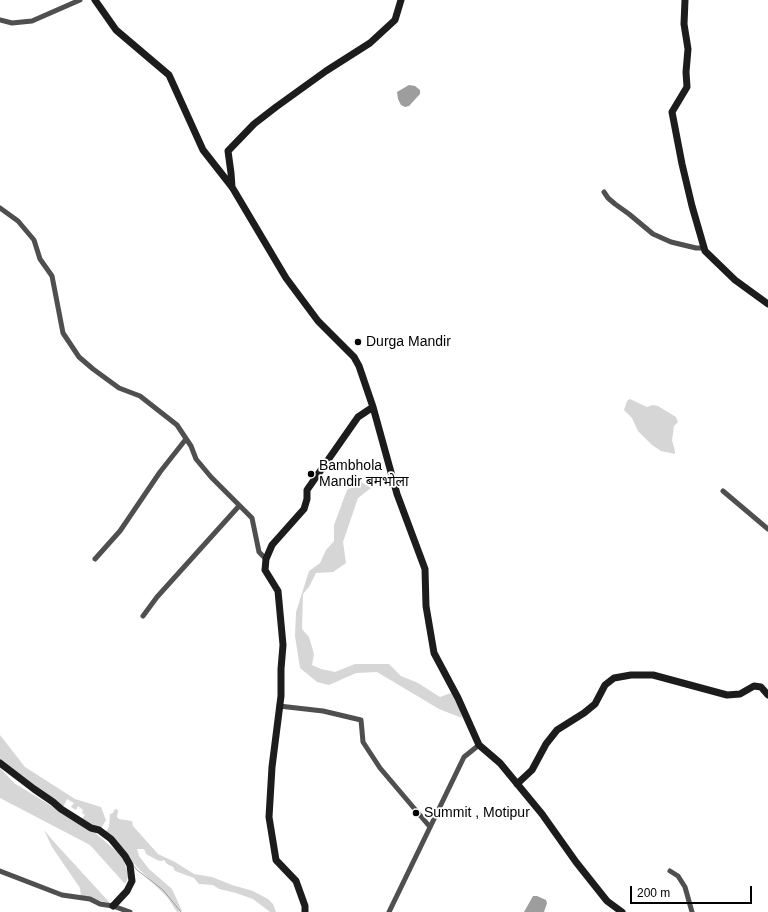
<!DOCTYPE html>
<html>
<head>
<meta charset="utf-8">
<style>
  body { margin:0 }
  #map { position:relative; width:768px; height:912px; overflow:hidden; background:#fff; font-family:Arial,sans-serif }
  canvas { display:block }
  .scale { position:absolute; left:630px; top:886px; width:122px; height:18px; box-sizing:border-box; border:2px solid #000; border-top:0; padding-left:5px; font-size:12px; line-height:14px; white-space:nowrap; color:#000; -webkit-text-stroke:3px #fff; paint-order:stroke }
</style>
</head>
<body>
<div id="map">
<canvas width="768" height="912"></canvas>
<div class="scale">200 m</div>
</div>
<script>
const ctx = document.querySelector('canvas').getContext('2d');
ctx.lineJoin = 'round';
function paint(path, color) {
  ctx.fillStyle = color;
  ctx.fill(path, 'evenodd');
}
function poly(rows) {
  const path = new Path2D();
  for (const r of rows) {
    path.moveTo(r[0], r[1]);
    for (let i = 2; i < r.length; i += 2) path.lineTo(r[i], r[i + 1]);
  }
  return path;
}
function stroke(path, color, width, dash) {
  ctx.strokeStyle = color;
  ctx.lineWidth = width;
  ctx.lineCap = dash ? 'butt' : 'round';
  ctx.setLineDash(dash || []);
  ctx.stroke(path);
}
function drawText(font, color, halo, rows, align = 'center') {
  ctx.font = font + ' Arial,"Noto Sans Devanagari",sans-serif';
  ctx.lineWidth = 3.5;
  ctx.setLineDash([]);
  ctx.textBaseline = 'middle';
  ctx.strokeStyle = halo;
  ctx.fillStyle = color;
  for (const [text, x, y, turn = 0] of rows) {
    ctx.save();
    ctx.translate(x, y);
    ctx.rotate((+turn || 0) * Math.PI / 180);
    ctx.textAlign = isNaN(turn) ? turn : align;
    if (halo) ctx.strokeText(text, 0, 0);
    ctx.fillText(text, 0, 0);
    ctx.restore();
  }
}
paint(poly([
  [630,399,647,407,653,405,658,406,676,417,678,422,674,426,672,440,675,451,675,454,661,451,652,445,638,431,632,418,624,410,627,401],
  [361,482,371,488,358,498,343,542,346,563,333,572,316,573,309,587,303,594,302,629,309,637,314,654,312,665,321,669,335,672,355,664,389,664,401,676,418,683,440,697,451,693,457,696,462,718,439,709,377,672,356,673,329,685,317,682,300,668,295,636,296,612,309,571,320,563,326,550,334,541,334,525,347,490],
  [0,735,25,767,75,799,101,807,106,820,102,827,87,824,81,820,85,815,82,813,83,810,78,806,76,810,71,807,74,803,67,799,63,808,0,761],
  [0,768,14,783,94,832,122,856,129,876,125,884,90,845,0,798],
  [115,809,118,810,117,817,119,819,132,821,133,826,158,854,175,862,194,874,212,877,232,885,253,891,268,899,273,904,276,912,270,912,253,899,236,893,219,889,213,885,199,884,194,878,175,871,173,867,167,864,164,860,161,861,157,860,146,854,144,849,137,849,139,856,149,869,172,889,182,911,177,912,168,898,137,867,105,833,109,827,110,814,113,813],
  [44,830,55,843,110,903,81,896,80,888,52,847]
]), '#d6d6d6');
paint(poly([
  [409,85,415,86,420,90,420,94,409,106,405,107,401,105,398,99,397,92],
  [533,896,537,896,546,900,547,903,544,912,524,912]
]), '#9d9d9d');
stroke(poly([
  [133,865,137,870,163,890,181,912]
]), '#9d9d9d', 1);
stroke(poly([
  [0,20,12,23,32,21,80,0],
  [604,192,608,198,615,204,629,214,653,234,671,242,696,248,704,248],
  [0,208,18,221,34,240,40,259,52,276,63,333,79,357,93,369,119,388,140,396,177,425,191,446,196,459,211,477,252,518,259,552,266,559],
  [723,491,768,529],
  [95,559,120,531,160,472,186,439],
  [143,616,157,597,239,506],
  [279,706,323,711,361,720,363,742,380,768,430,827],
  [0,871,62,895,90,899,100,904,113,906,130,912],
  [670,871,678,876,685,887,692,912],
  [389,912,464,757,479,745]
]), '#4f4f4f', 5);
stroke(poly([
  [95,0,116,30,169,75,203,150,232,187,286,278,318,321,354,357,359,366,373,407,397,494,425,569,426,606,434,653,458,698,479,745,500,763,542,814,576,862,607,901,622,912],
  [685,0,684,24,688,49,686,72,687,87,672,112,682,164,692,206,705,251,735,280,768,304],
  [232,187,231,173,228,151,254,124,276,107,326,71,370,43,395,20,401,0],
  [0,763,34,789,53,802,61,809,91,828,99,830,111,839,125,856,130,865,132,881,127,891,113,906],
  [517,784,532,770,546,744,557,730,584,713,595,704,605,685,614,678,631,675,653,675,727,695,740,694,754,686,761,687,768,695],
  [305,912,305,906,296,881,276,860,269,817,272,767,281,696,281,669,283,645,278,591,265,570,266,559,272,545,304,509,307,499,307,490,358,417,373,407]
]), '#1c1c1c', 7);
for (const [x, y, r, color] of [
  [358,342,4,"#000"],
  [311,474,4,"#000"],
  [416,813,4,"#000"]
]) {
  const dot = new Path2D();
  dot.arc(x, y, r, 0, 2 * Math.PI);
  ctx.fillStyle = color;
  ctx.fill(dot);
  stroke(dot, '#fff', 1.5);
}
drawText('14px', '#000', '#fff', [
  ["Durga Mandir",366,342],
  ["Bambhola",319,466],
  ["Mandir बमभोला",319,482],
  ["Summit , Motipur",424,813]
], 'left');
</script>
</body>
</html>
